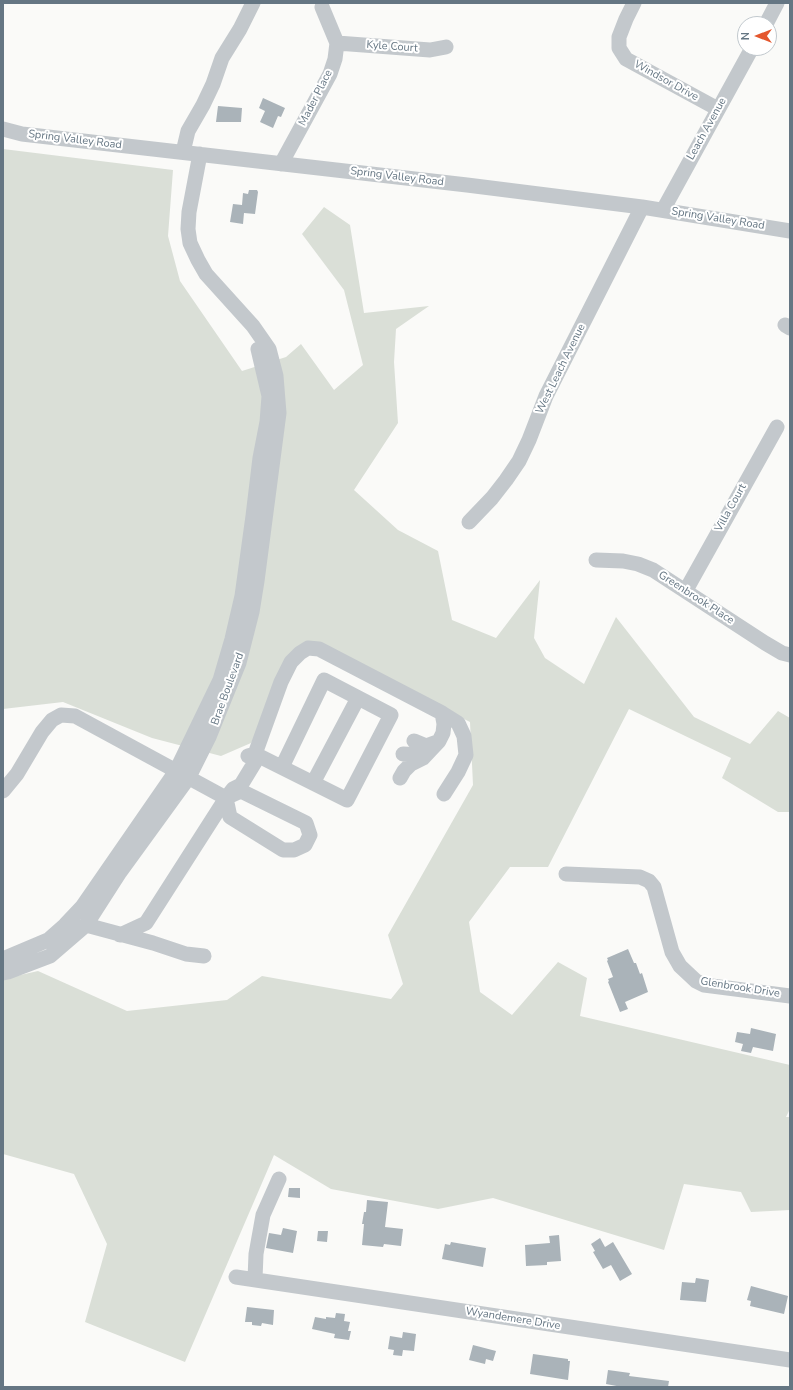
<!DOCTYPE html>
<html>
<head>
<meta charset="utf-8">
<style>
  body { margin:0 }
  #map { position:relative; width:793px; height:1390px; overflow:hidden; background:#fafaf8; font-family:"Nunito Sans",sans-serif }
  canvas { display:block }
  .frame { position:absolute; inset:0; border:4px solid #657683; pointer-events:none }
  .north { position:absolute; left:737px; top:16px; width:40px; height:40px; box-sizing:border-box; background:#fff; border:1px solid #c1c8cd; border-radius:50%; rotate:270deg; font-size:11px; font-weight:700; line-height:16px; text-align:center; color:#657683 }
  .north::after { content:''; display:block; margin:auto; width:14px; height:18px; background:#e4572e; clip-path:polygon(50% 0,100% 100%,50% 72%,0 100%) }
</style>
</head>
<body>
<div id="map">
<canvas width="793" height="1390"></canvas>
<div class="frame"></div>
<div class="north">N</div>
</div>
<script>
const ctx = document.querySelector('canvas').getContext('2d');
ctx.lineJoin = 'round';
function paint(path, color) {
  ctx.fillStyle = color;
  ctx.fill(path, 'evenodd');
}
function poly(rows) {
  const path = new Path2D();
  for (const r of rows) {
    path.moveTo(r[0], r[1]);
    for (let i = 2; i < r.length; i += 2) path.lineTo(r[i], r[i + 1]);
  }
  return path;
}
function stroke(path, color, width, dash) {
  ctx.strokeStyle = color;
  ctx.lineWidth = width;
  ctx.lineCap = dash ? 'butt' : 'round';
  ctx.setLineDash(dash || []);
  ctx.stroke(path);
}
function drawText(font, color, halo, rows, align = 'center') {
  ctx.font = font + ' "Nunito Sans",sans-serif';
  ctx.lineWidth = 4;
  ctx.setLineDash([]);
  ctx.textBaseline = 'middle';
  ctx.strokeStyle = halo;
  ctx.fillStyle = color;
  for (const [text, x, y, turn = 0] of rows) {
    ctx.save();
    ctx.translate(x, y);
    ctx.rotate((+turn || 0) * Math.PI / 180);
    ctx.textAlign = isNaN(turn) ? turn : align;
    if (halo) ctx.strokeText(text, 0, 0);
    ctx.fillText(text, 0, 0);
    ctx.restore();
  }
}
paint(poly([
  [3,149,173,170,168,236,180,281,242,371,286,357,301,344,334,390,363,365,344,290,302,234,324,207,350,225,364,313,429,306,396,329,394,362,398,423,354,490,398,530,438,551,452,620,496,638,540,580,534,638,545,658,584,684,616,617,694,717,750,744,778,711,790,718,790,812,778,812,722,778,731,758,629,709,548,867,510,867,469,922,480,992,512,1015,558,962,587,978,580,1016,790,1065,790,1109,786,1117,790,1117,790,1210,751,1212,741,1192,684,1184,664,1250,493,1198,438,1209,331,1189,274,1155,185,1362,85,1322,107,1244,74,1174,3,1154,3,979,38,971,127,1011,227,1000,262,976,391,999,403,984,388,935,473,785,470,722,309,641,251,743,221,756,152,738,63,702,3,709]
]), '#dadfd7');
paint(poly([
  [263,98,285,108,281,117,278,116,273,128,260,122,265,111,259,108],
  [218,106,242,108,241,122,216,122],
  [249,190,257,190,258,192,255,214,244,213,243,224,230,222,233,204,242,205,243,193,248,194],
  [628,949,634,963,636,963,640,974,642,973,648,992,625,1002,628,1009,620,1012,608,982,609,981,608,979,613,977,607,961,608,960,607,958],
  [751,1028,776,1034,773,1051,753,1047,751,1053,741,1051,743,1044,735,1042,737,1032,750,1034],
  [289,1188,300,1188,300,1198,288,1197],
  [367,1200,388,1202,385,1227,403,1229,401,1246,384,1244,383,1247,362,1245,364,1224,362,1224,364,1212,366,1212],
  [283,1228,297,1231,293,1253,266,1248,269,1233,281,1235],
  [318,1231,328,1231,327,1242,317,1241],
  [559,1235,561,1261,547,1262,547,1265,526,1266,525,1245,550,1243,549,1236],
  [600,1238,605,1247,613,1242,632,1274,620,1281,611,1265,603,1269,593,1252,595,1251,591,1244],
  [451,1242,486,1248,483,1267,442,1259,445,1244,450,1245],
  [696,1278,709,1280,706,1302,680,1300,682,1282,695,1283],
  [751,1286,788,1296,784,1314,750,1306,751,1301,747,1300],
  [247,1307,274,1310,273,1325,262,1323,261,1326,252,1325,252,1322,245,1322],
  [336,1313,345,1314,344,1321,350,1322,348,1331,351,1331,349,1340,334,1338,335,1334,312,1329,315,1317,326,1319,326,1317,335,1318],
  [403,1332,416,1334,414,1351,403,1350,402,1356,393,1355,394,1350,388,1349,390,1336,402,1338],
  [473,1345,496,1351,493,1361,486,1359,485,1364,469,1360],
  [533,1354,568,1359,568,1361,570,1361,568,1380,530,1374],
  [608,1370,630,1373,629,1376,669,1381,668,1387,622,1387,606,1384]
]), '#aab3b9');
stroke(poly([
  [634,3,626,19,619,37,619,48,626,59,718,109],
  [766,24,777,3],
  [337,43,430,50,446,47],
  [3,129,22,134,467,185,642,207,790,231],
  [183,152,188,131,203,105,213,84,222,58,240,29,253,3],
  [281,164,330,74,335,59,337,43,322,7],
  [663,210,752,48],
  [785,325,790,328],
  [469,522,492,498,506,480,519,461,529,440,546,396,642,207],
  [596,560,623,561,638,564,653,570,765,643,782,653,790,655],
  [686,590,777,427],
  [414,741,426,746,437,742],
  [403,754,422,755,426,751],
  [248,756,255,754,347,800,391,715,324,680,282,767],
  [400,778,404,771,411,764,423,758,439,741,443,733,444,724,442,713],
  [313,783,358,698],
  [3,791,17,774,42,732,52,720,61,715,75,716,226,798,230,817,283,850,294,850,305,845,310,835,306,823,241,791,230,796],
  [566,874,640,877,649,881,654,887,672,952,680,966,696,981,704,985,790,996],
  [86,925,153,943,186,954,204,956],
  [120,935,146,923,226,798,233,789,241,785,255,762,255,754,281,682,291,662,300,653,308,648,319,649,442,713,458,723,464,736,466,755,458,772,444,794],
  [3,959,48,940,65,925,82,907,176,771,220,680,232,639,242,596,253,516,260,458,267,422,269,396,258,349],
  [3,973,8,972,50,956,86,925,120,872,189,777,209,737,239,663,252,612,257,581,279,413,276,376,269,349,253,326,206,274,198,260,190,243,188,229,189,212,200,154],
  [236,1277,790,1360],
  [255,1279,256,1254,263,1215,279,1179]
]), '#c3c8cc', 15);
drawText('11px', '#657683', '#fff', [
  ["Kyle Court",392,47,4],
  ["Windsor Drive",666,81,29],
  ["Mader Place",316,98,-63],
  ["Leach Avenue",707,129,-61],
  ["Spring Valley Road",75,140,7],
  ["Spring Valley Road",397,177,7],
  ["Spring Valley Road",718,219,9],
  ["West Leach Avenue",561,369,-64],
  ["Villa Court",731,508,-61],
  ["Greenbrook Place",696,598,33],
  ["Brae Boulevard",228,689,-70],
  ["Glenbrook Drive",740,988,9],
  ["Wyandemere Drive",513,1319,9]
]);
</script>
</body>
</html>
